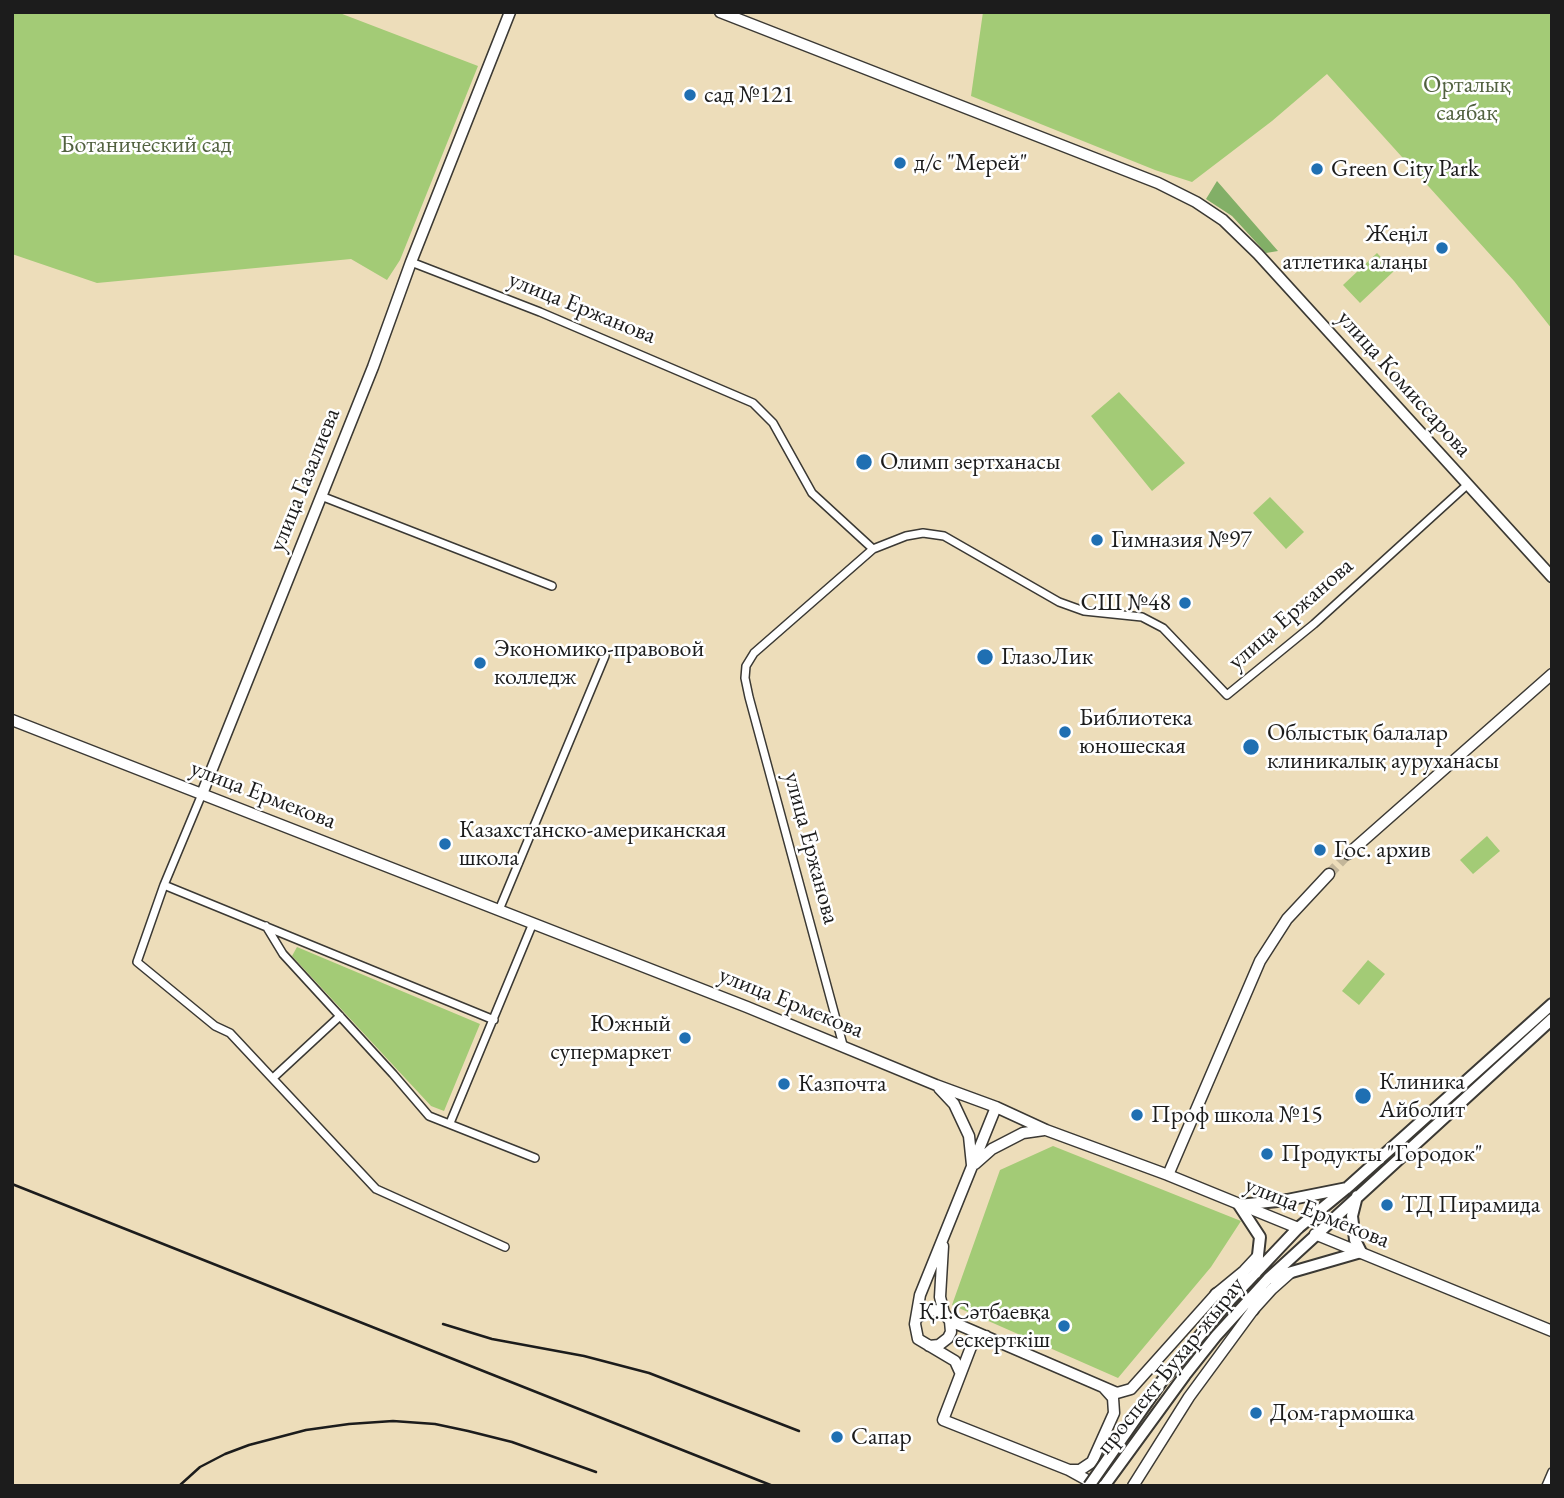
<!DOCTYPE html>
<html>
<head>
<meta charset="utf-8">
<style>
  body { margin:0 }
  #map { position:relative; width:1564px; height:1498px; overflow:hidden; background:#edddba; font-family:"EB Garamond",serif }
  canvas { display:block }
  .frame { position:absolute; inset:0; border:14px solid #1c1c1c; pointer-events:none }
</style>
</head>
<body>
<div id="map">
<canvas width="1564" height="1498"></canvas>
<div class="frame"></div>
</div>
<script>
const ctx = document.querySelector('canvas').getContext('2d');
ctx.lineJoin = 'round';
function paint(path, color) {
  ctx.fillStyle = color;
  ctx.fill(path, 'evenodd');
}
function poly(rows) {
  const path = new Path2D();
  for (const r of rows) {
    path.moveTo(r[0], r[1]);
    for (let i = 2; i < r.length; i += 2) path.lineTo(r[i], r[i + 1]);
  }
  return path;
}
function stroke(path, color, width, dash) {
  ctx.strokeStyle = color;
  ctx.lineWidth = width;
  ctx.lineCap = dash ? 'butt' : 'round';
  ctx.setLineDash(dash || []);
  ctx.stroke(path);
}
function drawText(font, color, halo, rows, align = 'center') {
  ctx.font = font + ' "EB Garamond",serif';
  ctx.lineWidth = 5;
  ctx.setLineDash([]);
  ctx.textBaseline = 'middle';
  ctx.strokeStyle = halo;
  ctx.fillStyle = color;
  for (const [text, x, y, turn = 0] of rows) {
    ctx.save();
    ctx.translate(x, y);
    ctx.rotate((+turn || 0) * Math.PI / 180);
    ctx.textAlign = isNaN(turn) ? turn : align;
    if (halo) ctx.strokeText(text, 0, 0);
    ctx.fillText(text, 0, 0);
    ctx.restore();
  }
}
paint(poly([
  [12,12,337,12,478,66,400,260,387,280,351,259,97,283,12,254],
  [983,12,1552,12,1552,329,1514,281,1327,74,1272,121,1192,182,1155,170,971,96],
  [1377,253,1394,271,1360,303,1343,285],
  [1119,392,1185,463,1152,491,1091,416],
  [1270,497,1304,532,1286,549,1253,513],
  [1487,836,1500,851,1473,874,1460,860],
  [297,947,480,1024,444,1111,431,1106,292,956],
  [1368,960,1385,974,1359,1005,1342,991],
  [1053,1146,1241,1221,1211,1267,1118,1378,952,1305,1000,1170]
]), '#a3cb76');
paint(poly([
  [1217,181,1278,251,1266,253,1232,216,1206,199]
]), '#82af67');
stroke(poly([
  [1329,874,1348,854]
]), '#c3b69a', 10, [10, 5]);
const street = poly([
  [411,262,540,312,753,403,773,423,812,493,873,549],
  [321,496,552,586],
  [202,794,164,885,137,962,215,1026,230,1033,376,1189,505,1247],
  [164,885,494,1020],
  [499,910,605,656],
  [266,926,283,954,393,1074,429,1116,535,1158],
  [843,1045,749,697,745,678,746,666,754,653,873,549,906,536,923,533,944,536,1059,602,1084,611,1142,617,1163,628,1227,695,1314,624,1467,485],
  [273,1078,340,1016],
  [450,1123,533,923],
  [1546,1486,1552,1472]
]);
const secondary = poly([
  [720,12,1158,183,1196,202,1223,220,1258,254,1552,577],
  [12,720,747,1007,936,1085,996,1107,1046,1130,1168,1175,1298,1228],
  [202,794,373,367,411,262,510,12],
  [1348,854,1552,674],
  [939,1088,954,1104,969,1136,972,1165],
  [975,1164,992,1149,1023,1133,1044,1130],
  [1168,1175,1260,961,1287,919,1329,874],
  [1315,1234,1552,1331],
  [943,1246,940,1297,944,1313],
  [917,1318,925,1312,935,1310,944,1313,950,1321,951,1332,948,1338,939,1345,929,1346],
  [950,1321,1117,1393,1131,1389,1216,1294,1244,1271,1258,1256],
  [986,1336,978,1339,971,1347,943,1420,1069,1470,1098,1486],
  [960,1372,955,1361,918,1339,915,1324,920,1295,996,1107],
  [1069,1470,1080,1470,1092,1462,1114,1413,1113,1398,1104,1388],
  [1133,1486,1189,1397,1253,1310,1272,1289,1290,1273]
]);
const primary = poly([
  [1239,1205,1287,1200,1347,1188],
  [1239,1205,1260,1237,1256,1273],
  [1271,1278,1361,1252,1355,1240,1352,1216,1357,1196],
  [1216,1294,1247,1278],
  [1229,1301,1298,1228,1348,1187,1552,1004],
  [1253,1310,1262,1291],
  [1104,1486,1185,1375,1216,1336,1268,1279,1552,1019]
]);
stroke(street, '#3b3934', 10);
stroke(secondary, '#3b3934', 13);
stroke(primary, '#3b3934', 14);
stroke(street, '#fff', 7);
stroke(secondary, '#fff', 10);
stroke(primary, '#fff', 10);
stroke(poly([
  [12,1184,773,1486],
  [443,1324,492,1339,584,1356,649,1373,799,1431],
  [179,1486,200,1467,225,1454,249,1445,306,1430,349,1424,393,1421,435,1424,468,1431,512,1442,596,1472]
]), '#1c1c1c', 2.5);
const primaryBridge = poly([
  [1089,1486,1162,1381,1229,1301]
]);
stroke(primaryBridge, '#3b3934', 14, []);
stroke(primaryBridge, '#fff', 10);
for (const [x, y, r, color] of [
  [690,95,7,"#1f6fb2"],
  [900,163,7,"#1f6fb2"],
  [1317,169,7,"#1f6fb2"],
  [1442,248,7,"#1f6fb2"],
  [864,462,9,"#1f6fb2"],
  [1097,540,7,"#1f6fb2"],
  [1185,603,7,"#1f6fb2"],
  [985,657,9,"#1f6fb2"],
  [480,663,7,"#1f6fb2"],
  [1065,732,7,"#1f6fb2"],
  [1251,747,9,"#1f6fb2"],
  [445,844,7,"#1f6fb2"],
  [1320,850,7,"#1f6fb2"],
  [685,1038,7,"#1f6fb2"],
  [784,1084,7,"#1f6fb2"],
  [1363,1096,9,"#1f6fb2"],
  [1137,1115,7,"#1f6fb2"],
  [1267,1154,7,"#1f6fb2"],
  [1387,1205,7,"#1f6fb2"],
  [1064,1326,7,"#1f6fb2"],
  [1256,1413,7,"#1f6fb2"],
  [837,1437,7,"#1f6fb2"]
]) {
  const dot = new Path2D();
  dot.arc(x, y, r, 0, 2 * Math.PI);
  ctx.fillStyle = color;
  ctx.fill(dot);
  stroke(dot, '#fff', 2.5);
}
drawText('24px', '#526240', '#fff', [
  ["Орталық",1467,85],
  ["саябақ",1467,113],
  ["Ботанический сад",146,145]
]);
drawText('24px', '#1c1c1c', '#fff', [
  ["сад №121",704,95],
  ["д/с \"Мерей\"",914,163],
  ["Green City Park",1331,169],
  ["Жеңіл",1428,234,"right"],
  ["атлетика алаңы",1428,262,"right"],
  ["Олимп зертханасы",880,462],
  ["Гимназия №97",1111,540],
  ["СШ №48",1171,603,"right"],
  ["Экономико-правовой",494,649],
  ["колледж",494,677],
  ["ГлазоЛик",1001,657],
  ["Библиотека",1079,718],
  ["юношеская",1079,746],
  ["Облыстық балалар",1267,733],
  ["клиникалық ауруханасы",1267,761],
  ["Казахстанско-американская",459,830],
  ["школа",459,858],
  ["Гос. архив",1334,850],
  ["Южный",671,1024,"right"],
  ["супермаркет",671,1052,"right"],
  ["Клиника",1379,1082],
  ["Айболит",1379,1110],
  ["Казпочта",798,1084],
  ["Проф школа №15",1151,1115],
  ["Продукты \"Городок\"",1281,1154],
  ["ТД Пирамида",1401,1205],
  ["Қ.І.Сәтбаевқа",1050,1312,"right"],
  ["ескерткіш",1050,1340,"right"],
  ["Дом-гармошка",1270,1413],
  ["Сапар",851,1437]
], 'left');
drawText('24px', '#1c1c1c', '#fff', [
  ["улица Ержанова",582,308,22],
  ["улица Комиссарова",1404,384,48],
  ["улица Газалиева",305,480,-68],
  ["улица Ержанова",1291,614,-41],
  ["улица Ермекова",263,795,21],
  ["улица Ержанова",811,848,75],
  ["улица Ермекова",791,1003,22],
  ["улица Ермекова",1317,1213,22],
  ["проспект Бухар-жырау",1171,1366,-51]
]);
</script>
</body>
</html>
